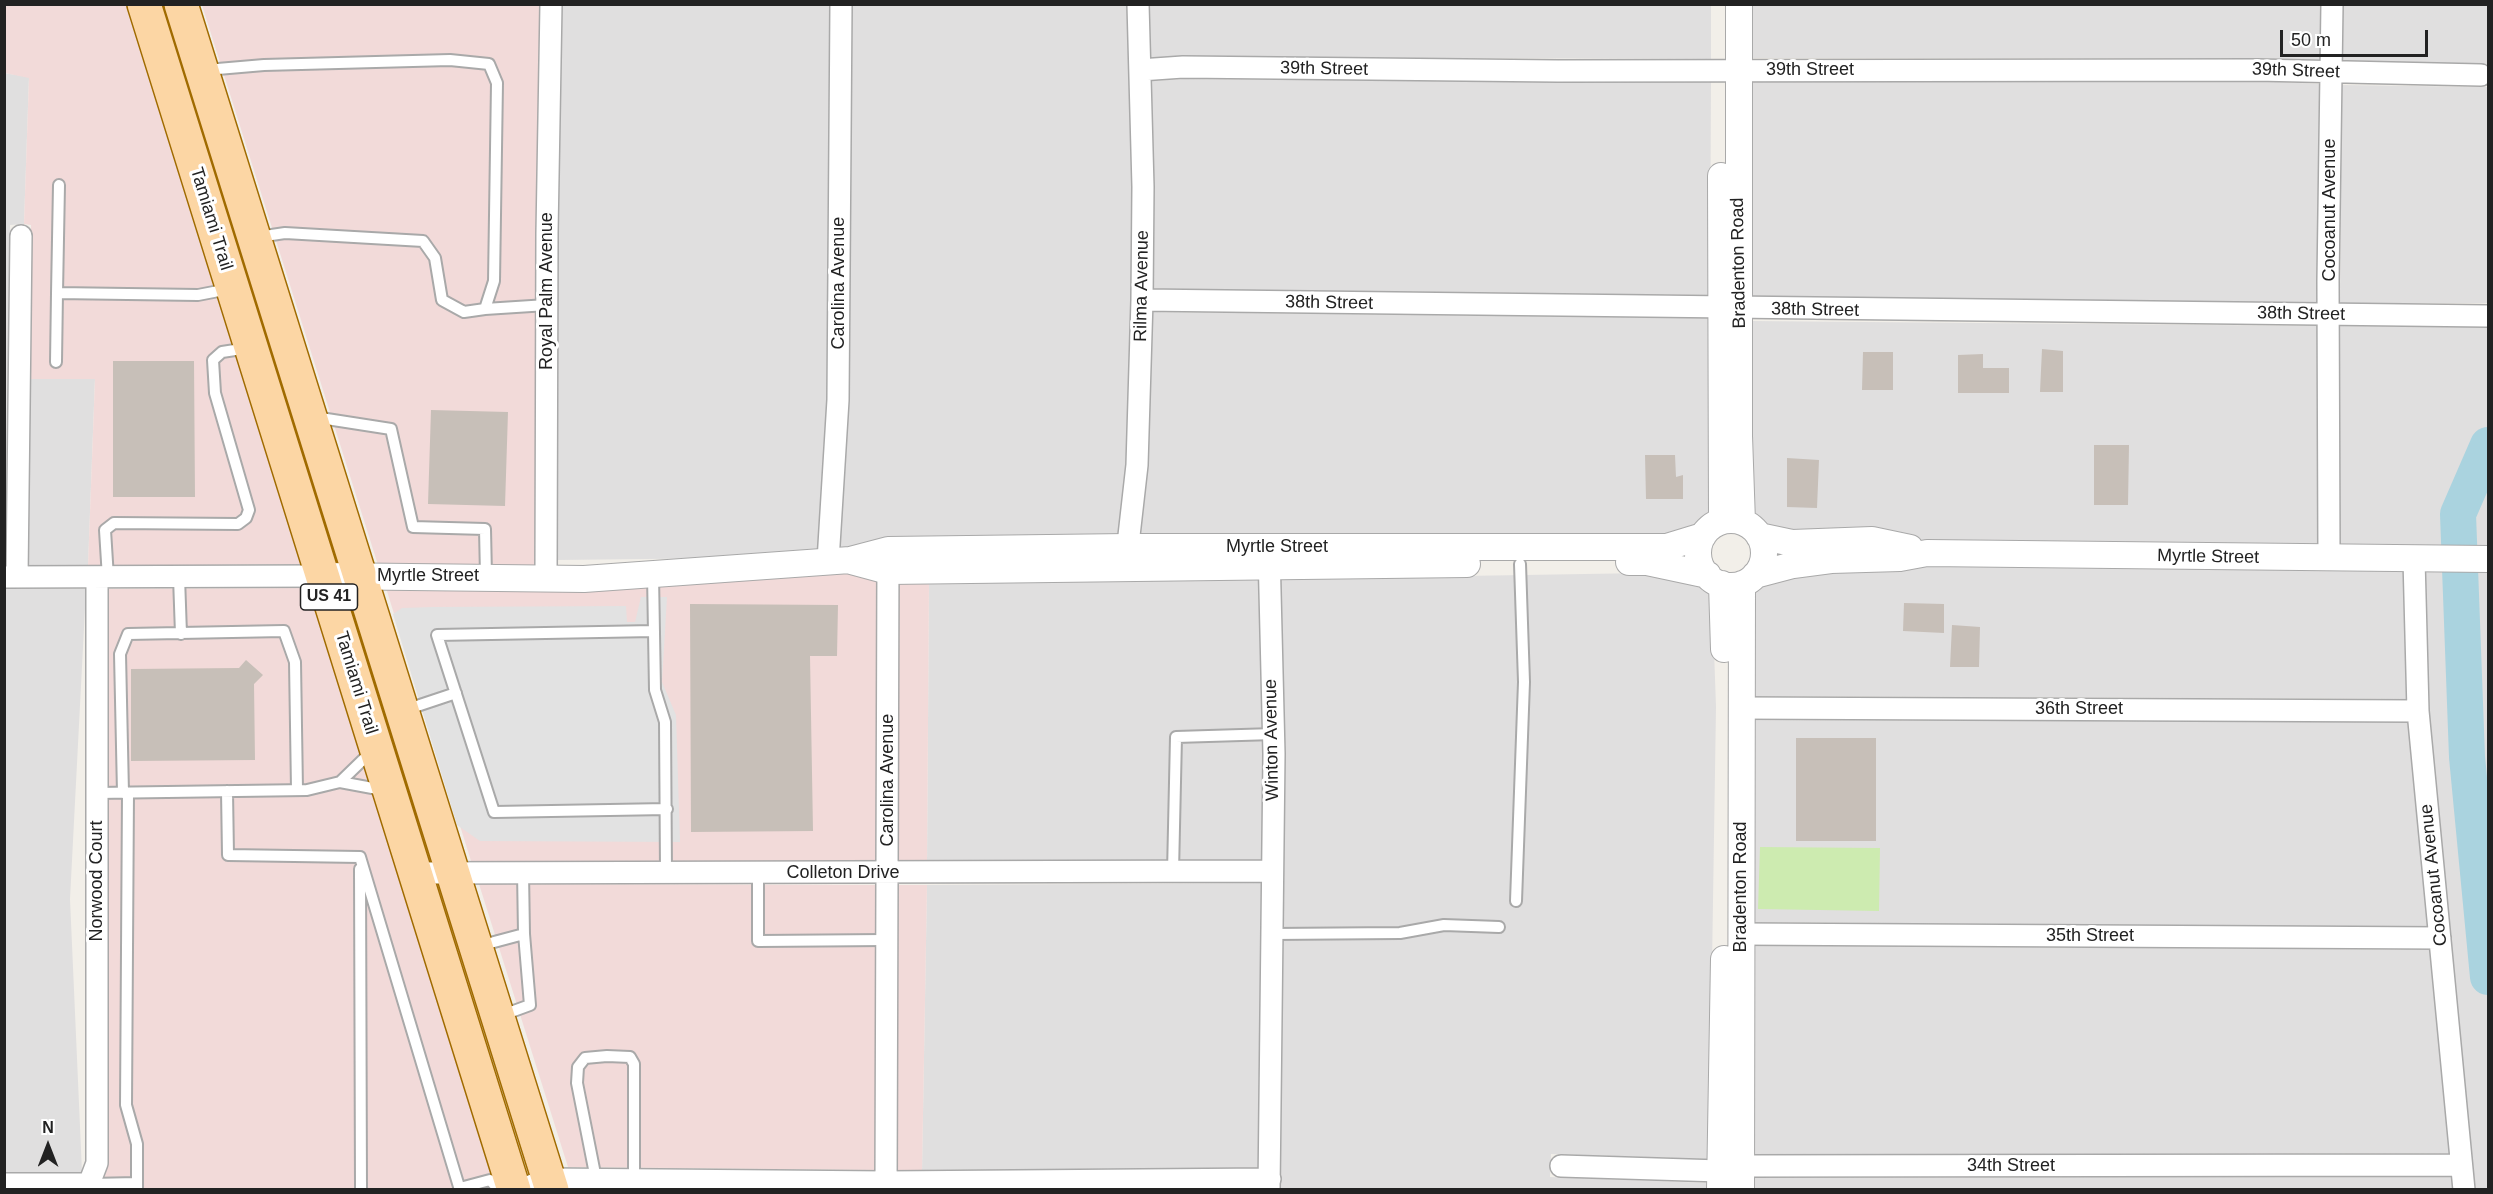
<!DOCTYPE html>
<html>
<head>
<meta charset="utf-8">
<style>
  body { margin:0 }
  #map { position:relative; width:2493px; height:1194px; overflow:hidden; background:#f2efe9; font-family:Helvetica,sans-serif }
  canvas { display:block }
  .frame { position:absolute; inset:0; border:6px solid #222; pointer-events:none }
  .north { position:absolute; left:18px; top:1116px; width:60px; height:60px; -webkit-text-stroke:4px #fff; paint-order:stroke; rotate:0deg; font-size:16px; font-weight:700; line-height:24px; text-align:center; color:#222 }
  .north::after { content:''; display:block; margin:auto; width:21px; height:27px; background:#222; clip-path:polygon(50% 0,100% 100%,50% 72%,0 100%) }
  .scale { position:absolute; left:2280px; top:30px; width:148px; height:27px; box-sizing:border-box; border:3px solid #222; border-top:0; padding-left:8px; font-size:18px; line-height:21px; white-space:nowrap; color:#222; -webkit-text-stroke:4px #fff; paint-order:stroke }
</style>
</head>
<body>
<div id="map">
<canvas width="2493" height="1194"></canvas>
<div class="frame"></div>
<div class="north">N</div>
<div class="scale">50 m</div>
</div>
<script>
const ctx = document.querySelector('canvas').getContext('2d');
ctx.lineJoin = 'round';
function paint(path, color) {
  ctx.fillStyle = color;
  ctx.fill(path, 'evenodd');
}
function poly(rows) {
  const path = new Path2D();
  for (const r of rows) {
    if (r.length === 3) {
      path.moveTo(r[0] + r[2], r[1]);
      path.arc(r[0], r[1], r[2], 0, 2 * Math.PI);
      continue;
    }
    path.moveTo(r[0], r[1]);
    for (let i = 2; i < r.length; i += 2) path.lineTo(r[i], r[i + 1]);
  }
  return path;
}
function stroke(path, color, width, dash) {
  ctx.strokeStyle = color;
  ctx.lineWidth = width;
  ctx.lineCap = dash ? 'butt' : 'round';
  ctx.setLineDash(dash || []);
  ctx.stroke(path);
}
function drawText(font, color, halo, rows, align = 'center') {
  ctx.font = font + ' Helvetica,sans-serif';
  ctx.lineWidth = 6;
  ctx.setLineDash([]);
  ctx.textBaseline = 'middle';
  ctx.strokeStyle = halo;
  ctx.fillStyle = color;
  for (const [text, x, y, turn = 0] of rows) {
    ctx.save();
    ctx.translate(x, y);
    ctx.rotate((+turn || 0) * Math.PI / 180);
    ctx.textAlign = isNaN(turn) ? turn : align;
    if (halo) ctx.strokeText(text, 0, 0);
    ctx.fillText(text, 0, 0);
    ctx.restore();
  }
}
paint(poly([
  [561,5,830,5,828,399,818,551,736,558,556,560,557,233],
  [851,5,1127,5,1133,187,1132,300,1126,464,1119,535,878,538,878,540,849,549,839,549],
  [1148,5,1711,5,1711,59,1150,57],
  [1749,5,2321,5,2321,61,2257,58,1749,58],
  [2342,5,2488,5,2488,64,2342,61],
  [4,73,29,77,24,224,10,225,7,565,5,565],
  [1183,79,1711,82,1710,295,1153,289,1154,186,1151,81],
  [2257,81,2321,84,2319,303,1750,298,1749,82],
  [2341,85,2488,87,2488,303,2340,303],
  [1152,312,1710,318,1712,513,1696,526,1665,535,1140,535,1147,465],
  [1751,321,2319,326,2319,547,1929,542,1900,533,1793,531,1766,526,1753,514],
  [2339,326,2488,327,2488,547,2340,547],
  [95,378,88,566,28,565,29,379],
  [1928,564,2404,571,2408,699,1750,696,1752,591,1760,585,1790,577],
  [2425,570,2488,571,2488,1189,2475,1189,2470,1153,2428,710],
  [1646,573,1703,586,1712,592,1716,707,1709,1159,1551,1154,1550,1177,1709,1183,1709,1189,1280,1189,1285,754,1279,579],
  [1258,579,1264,754,1262,860,927,861,929,581],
  [4,589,86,589,70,899,82,1172,5,1172],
  [1750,720,2409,722,2428,927,1751,922],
  [1261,883,1259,1168,922,1170,927,885],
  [1751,945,2431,950,2450,1153,1752,1155],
  [2452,1176,2454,1189,1752,1190,1752,1178]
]), '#e0dfdf');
paint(poly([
  [4,5,133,5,308,564,88,566,95,379,29,379,31,225,24,224,29,78,5,73],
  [202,5,541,5,536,233,536,565,378,565],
  [849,572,878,580,877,862,471,861,386,588,584,590],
  [929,581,927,861,897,862,899,582],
  [315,588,503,1189,99,1190,107,1163,107,589],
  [479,884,877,885,875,1170,568,1167],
  [897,885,927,885,922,1170,896,1170]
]), '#f2dad9');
paint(poly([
  [1760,847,1880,848,1879,911,1758,909]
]), '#cdebb0');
paint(poly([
  [641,597,667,597,662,682,676,715,680,842,480,841,457,825,393,614,402,608,433,607,626,606,627,622,635,622]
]), '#e2e2e2');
stroke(poly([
  [2488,445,2458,514,2467,757,2488,977]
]), '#aad3df', 36);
paint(poly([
  [2042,349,2063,351,2063,392,2040,392],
  [1863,352,1893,352,1893,390,1862,390],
  [1983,354,1983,368,2009,368,2009,393,1958,393,1958,355],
  [113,361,194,361,195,497,113,497],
  [431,410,508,412,505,506,428,504],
  [2094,445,2129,445,2128,505,2094,505],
  [1645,455,1675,455,1676,477,1683,475,1683,499,1646,499],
  [1787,458,1819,460,1817,508,1787,507],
  [1904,603,1944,604,1944,633,1903,631],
  [690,604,838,605,837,656,810,656,813,831,691,832],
  [1952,625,1980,627,1979,667,1950,667],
  [246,660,263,675,254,684,255,760,131,761,131,669,239,668],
  [1796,738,1876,738,1876,841,1796,841]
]), '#c7bfb8');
const service = poly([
  [206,70,264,65,450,60,489,64,497,83,494,281,485,309,464,312,442,300,435,258,423,241,285,233,258,237],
  [57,293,59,185],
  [485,309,547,305],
  [56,362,57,293,198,295,229,289],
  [314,417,391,429,413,527,485,529,486,576],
  [653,575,655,690,665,722,666,873],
  [179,577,181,634],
  [108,578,105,530,114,523,238,524,246,518,249,510,215,393,213,360,222,352,248,348],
  [654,631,437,635,494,812,667,809],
  [405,710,456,693],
  [340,782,372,751],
  [227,791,228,855,360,857,460,1190],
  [97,793,307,790,340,782,383,790],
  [123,793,120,654,128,634,284,631,295,662,297,790],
  [128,793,126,1105,137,1144,137,1190],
  [360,869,361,1190],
  [523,872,524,934],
  [1173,872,1176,737,1274,734],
  [758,873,758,941,886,940],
  [1516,901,1524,682,1520,564],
  [1272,934,1400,933,1444,925,1499,927],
  [479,946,524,934,530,1005,500,1016],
  [596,1179,577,1083,578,1067,585,1058,607,1056,630,1057,634,1064,634,1180],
  [89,1184,137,1183],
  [460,1188,490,1180,499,1190]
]);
const minor = poly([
  [1140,70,1183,67,1558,71,2257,70,2481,75],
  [1142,300,2488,316],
  [1269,551,1274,754,1269,1190],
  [2329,559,2328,281,2332,4],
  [2414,559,2418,711,2464,1190],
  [828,561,838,400,841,4],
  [1126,562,1137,465,1142,300,1143,187,1138,4],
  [5,577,323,576],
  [17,577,21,236],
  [546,577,547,233,551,4],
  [1740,708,2418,711],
  [415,873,1272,871],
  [1741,934,2440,938],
  [1561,1166,1720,1171,1741,1166,2461,1165],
  [4,1184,89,1184,97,1163,97,578],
  [520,1190,548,1179,886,1182,1270,1179],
  [886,1190,888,557]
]);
const tertiary = poly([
  [1739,4,1739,436,1742,522],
  [1721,176,1722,521],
  [1731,553,33],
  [1759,536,1792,543,1872,540,1910,548],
  [851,561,888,571,1467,564],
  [1629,562,1647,562,1708,575],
  [1755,575,1793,565,1831,560,1900,558,1927,553,2488,559],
  [323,576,584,579,850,560,888,550,1128,547,1667,547,1703,536],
  [1722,584,1724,649],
  [1720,1190,1724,959],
  [1741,1190,1742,584]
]);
const primary = poly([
  [144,4,514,1190],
  [181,4,552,1190]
]);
stroke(service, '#a9a9a9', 14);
stroke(minor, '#a9a9a9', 24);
stroke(tertiary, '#a9a9a9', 28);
stroke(primary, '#a06b00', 36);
stroke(service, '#fff', 10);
stroke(minor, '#fff', 21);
stroke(tertiary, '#fff', 26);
stroke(primary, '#fcd6a4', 33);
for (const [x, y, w] of [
  [329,597,57]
]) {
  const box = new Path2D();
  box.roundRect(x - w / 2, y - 13, w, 26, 4.5);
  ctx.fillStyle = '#fff';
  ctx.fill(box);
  stroke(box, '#222', 1.5);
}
drawText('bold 16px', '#222', null, [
  ["US 41",329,597]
]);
drawText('18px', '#222', '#fff', [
  ["39th Street",1324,69,1],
  ["39th Street",1810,70],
  ["39th Street",2296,71,2],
  ["Cocoanut Avenue",2330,210,-90],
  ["Tamiami Trail",211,219,73],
  ["Bradenton Road",1739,263,-91],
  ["Carolina Avenue",839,283,-90],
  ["Rilma Avenue",1142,286,-89],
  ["Royal Palm Avenue",547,291,-90],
  ["38th Street",1329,303,1],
  ["38th Street",1815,310,1],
  ["38th Street",2301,314,1],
  ["Myrtle Street",1277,547],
  ["Myrtle Street",2208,557,1],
  ["Myrtle Street",428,576],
  ["Tamiami Trail",356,683,73],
  ["36th Street",2079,709],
  ["Winton Avenue",1272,740,-91],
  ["Carolina Avenue",888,780,-90],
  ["Colleton Drive",843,873],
  ["Cocoanut Avenue",2434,875,-96],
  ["Norwood Court",97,881,-90],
  ["Bradenton Road",1741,887,-90],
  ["35th Street",2090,936],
  ["34th Street",2011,1166]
]);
</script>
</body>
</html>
